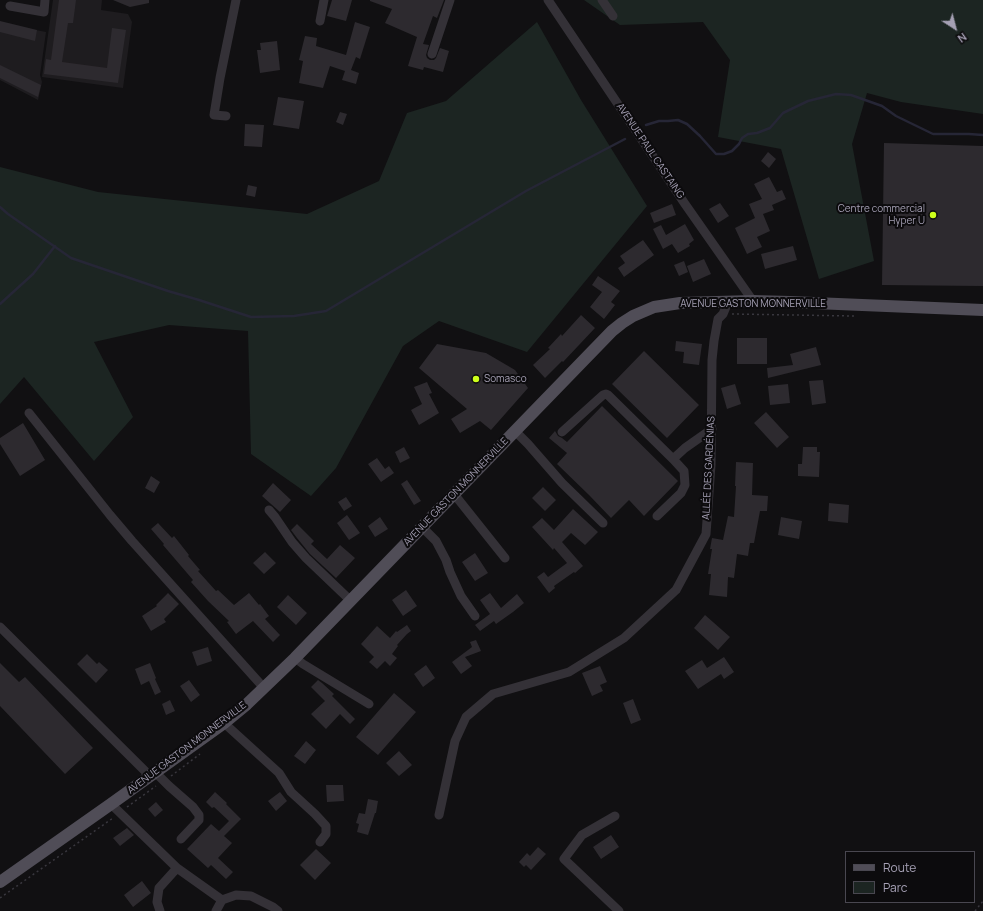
<!DOCTYPE html>
<html>
<head>
<meta charset="utf-8">
<style>
  body { margin:0 }
  #map { position:relative; width:983px; height:911px; overflow:hidden; background:#111012; font-family:Manrope,sans-serif }
  canvas { display:block }
  .legend { position:absolute; left:845px; top:851px; width:130px; height:52px; box-sizing:border-box; background:#0c0b0d; border:1px solid #494750; margin:0; padding:5px 7px; list-style:none; font-size:12px; color:#a5a0b4 }
  .legend li { display:flex; align-items:center; gap:8px; height:20px }
  .legend b { width:20px; border:1px solid #494750 }
  .north { position:absolute; left:935px; top:8px; width:40px; height:40px; -webkit-text-stroke:3px #0c0b0d; paint-order:stroke; rotate:144deg; font-size:11px; font-weight:700; line-height:16px; text-align:center; color:#a5a0b4 }
  .north::after { content:''; display:block; margin:auto; width:14px; height:18px; background:#a5a0b4; clip-path:polygon(50% 0,100% 100%,50% 72%,0 100%) }
</style>
</head>
<body>
<div id="map">
<canvas width="983" height="911"></canvas>
<ul class="legend">
<li><b style="height:5px;background:#504d57"></b>Route</li>
<li><b style="height:11px;background:#1c2522"></b>Parc</li>
</ul>
<div class="north">N</div>
</div>
<script>
const ctx = document.querySelector('canvas').getContext('2d');
ctx.lineJoin = 'round';
function paint(path, color) {
  ctx.fillStyle = color;
  ctx.fill(path, 'evenodd');
}
function poly(rows) {
  const path = new Path2D();
  for (const r of rows) {
    path.moveTo(r[0], r[1]);
    for (let i = 2; i < r.length; i += 2) path.lineTo(r[i], r[i + 1]);
  }
  return path;
}
function stroke(path, color, width, dash) {
  ctx.strokeStyle = color;
  ctx.lineWidth = width;
  ctx.lineCap = dash ? 'butt' : 'round';
  ctx.setLineDash(dash || []);
  ctx.stroke(path);
}
function drawText(font, color, halo, rows, align = 'center') {
  ctx.font = font + ' Manrope,sans-serif';
  ctx.lineWidth = 4;
  ctx.setLineDash([]);
  ctx.textBaseline = 'middle';
  ctx.strokeStyle = halo;
  ctx.fillStyle = color;
  for (const [text, x, y, turn = 0] of rows) {
    ctx.save();
    ctx.translate(x, y);
    ctx.rotate((+turn || 0) * Math.PI / 180);
    ctx.textAlign = isNaN(turn) ? turn : align;
    if (halo) ctx.strokeText(text, 0, 0);
    ctx.fillText(text, 0, 0);
    ctx.restore();
  }
}
paint(poly([
  [53,0,102,0,101,10,128,14,132,22,123,88,42,77],
  [0,23,46,32,40,75,42,82,38,100,0,80]
]), '#1e1c1f');
paint(poly([
  [584,0,983,0,983,114,901,102,867,93,852,144,874,261,819,279,781,149,718,137,730,60,703,22,620,25],
  [537,22,581,100,647,206,527,352,439,321,403,346,336,468,311,496,251,454,248,331,169,325,94,342,133,417,94,461,24,377,0,404,0,167,98,192,307,214,379,181,407,113,446,101]
]), '#1c2522');
stroke(poly([
  [646,125,659,121,668,121,678,120,687,124,700,136,716,154,724,154,732,151,739,144,742,138,748,134,757,133,770,128,783,113,808,101,836,94,851,95,882,106,896,116,933,134,969,134,983,135],
  [0,207,8,214,71,258,168,291,199,300,251,317,294,316,326,311,526,191,625,139],
  [0,304,33,274,55,246]
]), '#262636', 2.5);
paint(poly([
  [59,0,76,0,73,23,68,23,62,62,107,68,112,28,126,30,118,83,44,74,46,59,51,60],
  [113,0,149,0,149,3,130,7],
  [332,0,352,0,346,21,327,16],
  [370,0,444,0,437,18,433,16,423,44,429,45,426,55,427,58,430,60,434,60,436,58,440,48,449,51,443,72,424,67,423,70,408,66,417,37,385,23,392,9,370,1],
  [0,21,37,30,35,41,0,32],
  [355,22,370,27,360,59,356,57,351,70,359,73,356,84,342,80,345,71,330,66,323,88,299,83,303,61,299,60,305,36,317,38,316,46,346,55],
  [277,41,280,70,260,73,257,50,261,50,260,43],
  [0,65,41,85,38,97,0,78],
  [278,97,304,101,299,129,273,125],
  [340,112,347,114,343,125,336,122],
  [245,124,264,125,262,147,244,146],
  [884,143,983,146,983,286,882,285],
  [768,152,776,159,769,168,761,161],
  [769,177,777,192,782,190,786,199,772,205,774,210,763,214,770,231,757,237,762,247,747,254,735,228,755,218,749,204,762,199,754,184],
  [248,185,257,187,255,197,246,195],
  [720,203,729,216,718,223,709,209],
  [672,204,676,215,654,223,650,213],
  [685,224,694,240,689,244,690,246,678,253,672,244,663,249,653,229,661,225,666,235],
  [643,240,654,255,624,277,618,268,625,263,620,256],
  [793,246,797,260,765,269,761,254],
  [704,259,711,274,693,282,687,266],
  [684,261,688,272,679,276,674,265],
  [598,276,620,291,611,302,615,305,604,319,590,307,602,292,592,285],
  [581,315,595,328,563,362,562,361,545,378,533,365,550,349,548,348,561,334,562,336],
  [737,338,767,338,767,364,737,364],
  [676,341,702,344,699,365,683,363,684,352,675,351],
  [437,344,486,353,515,370,528,388,491,430,480,421,460,433,451,419,467,409,419,368],
  [816,347,821,365,768,378,767,368,793,365,790,354],
  [644,351,699,405,667,438,612,384],
  [823,380,826,403,812,405,809,381],
  [427,382,432,393,429,394,439,413,419,425,411,410,422,404,414,387],
  [735,384,741,404,727,409,721,388],
  [788,384,790,403,770,405,768,386],
  [602,406,678,481,644,516,629,500,611,518,589,495,557,464,567,453,549,438,555,431,558,436,562,438,567,442],
  [766,412,789,437,777,448,754,423],
  [23,423,45,460,20,476,0,444,0,438],
  [404,447,410,458,400,463,395,452],
  [803,447,817,447,817,452,820,452,819,477,798,476,798,464,802,464],
  [377,458,385,469,389,466,394,473,381,482,368,464],
  [736,462,753,463,752,495,768,496,767,511,760,511,754,543,750,543,748,556,737,554,734,578,728,577,727,597,709,595,711,574,708,574,712,549,710,549,712,538,723,540,728,516,734,517,736,486,735,486],
  [151,476,160,482,154,493,145,488],
  [407,480,421,501,414,505,401,484],
  [273,483,291,500,280,512,262,496],
  [543,487,556,500,545,511,532,498],
  [346,497,352,506,344,511,338,502],
  [829,503,849,505,848,523,828,521],
  [573,509,598,532,585,545,571,533,562,542,583,566,575,573,574,572,554,586,555,588,549,593,537,577,544,572,548,577,567,563,554,548,553,550,532,527,542,518,554,530],
  [347,515,360,533,349,540,337,523],
  [380,517,388,529,375,537,368,526],
  [781,517,802,521,799,539,778,535],
  [158,523,172,538,174,536,189,555,188,556,200,570,198,571,216,591,218,590,234,605,249,593,259,605,260,604,269,616,265,619,280,635,273,642,253,621,236,634,227,622,229,621,208,601,191,582,193,580,163,545,164,544,151,529],
  [297,524,314,541,311,544,327,559,340,545,355,558,336,578,310,554,297,538,291,530],
  [265,552,276,563,264,574,253,563],
  [475,553,488,573,475,581,462,562],
  [406,590,417,606,403,616,392,600],
  [168,593,179,604,164,619,166,622,151,631,142,616,157,606,156,605],
  [490,593,501,608,517,594,524,603,513,612,496,624,494,621,480,631,475,625,490,614,480,600],
  [288,595,307,613,296,625,277,607],
  [705,615,730,637,718,650,694,628],
  [407,625,411,631,407,634,397,645,398,646,392,654,397,658,390,666,385,661,377,669,369,662,374,657,361,644,377,626,390,638,396,631,397,632],
  [476,640,481,651,465,657,472,666,461,674,452,662,472,647,470,642],
  [208,647,212,661,197,666,192,652],
  [87,654,97,664,99,662,108,670,96,683,77,664],
  [724,657,734,672,724,679,721,674,698,689,685,671,702,660,707,668],
  [0,663,19,682,25,677,93,748,65,774,0,706],
  [150,663,156,678,155,679,161,692,155,695,149,681,141,685,135,669],
  [426,665,435,678,423,687,414,674],
  [600,666,607,682,600,685,603,691,592,696,582,673],
  [189,680,200,695,191,702,180,686],
  [318,680,322,683,334,694,332,696,355,719,350,724,340,714,326,729,311,714,325,701,311,687],
  [394,693,416,712,378,755,356,737],
  [633,699,641,720,631,724,623,703],
  [170,700,175,711,166,715,162,704],
  [306,741,316,750,305,764,294,756],
  [399,751,412,765,399,776,386,763],
  [326,785,343,785,344,801,327,802],
  [215,792,227,803,226,804,241,819,224,836,232,843,218,858,233,872,226,879,211,865,208,868,187,849,211,824,219,831,229,821,214,807,212,808,206,802],
  [280,792,287,801,276,811,268,801],
  [368,799,378,801,376,813,375,813,368,835,357,832,359,824,356,823,359,813,365,814],
  [156,802,163,810,155,817,148,809],
  [127,828,134,835,120,846,113,838],
  [611,835,619,847,601,859,593,847],
  [538,847,546,854,531,870,526,865,524,867,519,862,527,853,530,856],
  [316,849,331,863,315,880,300,865],
  [142,881,151,893,133,907,124,895]
]), '#2d2a2f');
stroke(poly([
  [732,314,854,316],
  [171,776,200,754],
  [127,807,156,786],
  [0,898,113,818],
  [975,911,983,901]
]), '#39373e', 1.5, [2, 3]);
stroke(poly([
  [548,0,685,204,753,301],
  [602,0,613,16],
  [10,6,44,12,45,0],
  [320,21,324,0],
  [432,54,450,0],
  [226,116,214,115,220,78,236,0],
  [29,413,110,515,132,541,264,688],
  [515,431,528,444,562,483,603,523],
  [562,432,603,395,606,394,608,395,673,459,685,448,712,429],
  [454,494,505,558],
  [269,510,275,517,292,542,306,558,351,601],
  [657,516,681,493,685,485,684,471,673,459],
  [422,527,436,541,446,560,450,572,461,596,475,616],
  [0,627,150,776],
  [295,658,303,664,369,704],
  [224,723,279,773,291,792,315,814,326,826,326,834,320,842],
  [155,772,169,786,193,807,199,815,199,820,181,839],
  [111,804,177,868,222,900,236,895,251,896,273,907,278,911],
  [439,815,455,741,466,717,493,694,569,672,624,638,676,590,706,534,711,465,712,360,714,341,718,319,723,314,728,302],
  [615,816,582,835,564,859,619,911],
  [160,911,157,902,159,888,177,868],
  [216,911,222,900]
]), '#343137', 9);
stroke(poly([
  [0,882,111,804,224,723,247,704,295,658,612,331,622,323,633,316,654,307,680,303,753,301,790,302,983,310]
]), '#504d57', 12);
for (const [x, y, r, color] of [
  [933,215,4,"#ceff1b"],
  [476,379,4,"#ceff1b"]
]) {
  const dot = new Path2D();
  dot.arc(x, y, r, 0, 2 * Math.PI);
  ctx.fillStyle = color;
  ctx.fill(dot);
  stroke(dot, '#0c0b0d', 1.5);
}
drawText('10px', '#a5a0b4', '#0c0b0d', [
  ["AVENUE PAUL CASTAING",650,151,56],
  ["AVENUE GASTON MONNERVILLE",753,304],
  ["ALLÉE DES GARDÉNIAS",709,468,-87],
  ["AVENUE GASTON MONNERVILLE",456,492,-46],
  ["AVENUE GASTON MONNERVILLE",187,748,-37]
]);
drawText('10px', '#a5a0b4', '#0c0b0d', [
  ["Centre commercial",925,209],
  ["Hyper U",925,221],
  ["Somasco",484,379,"left"]
], 'right');
</script>
</body>
</html>
